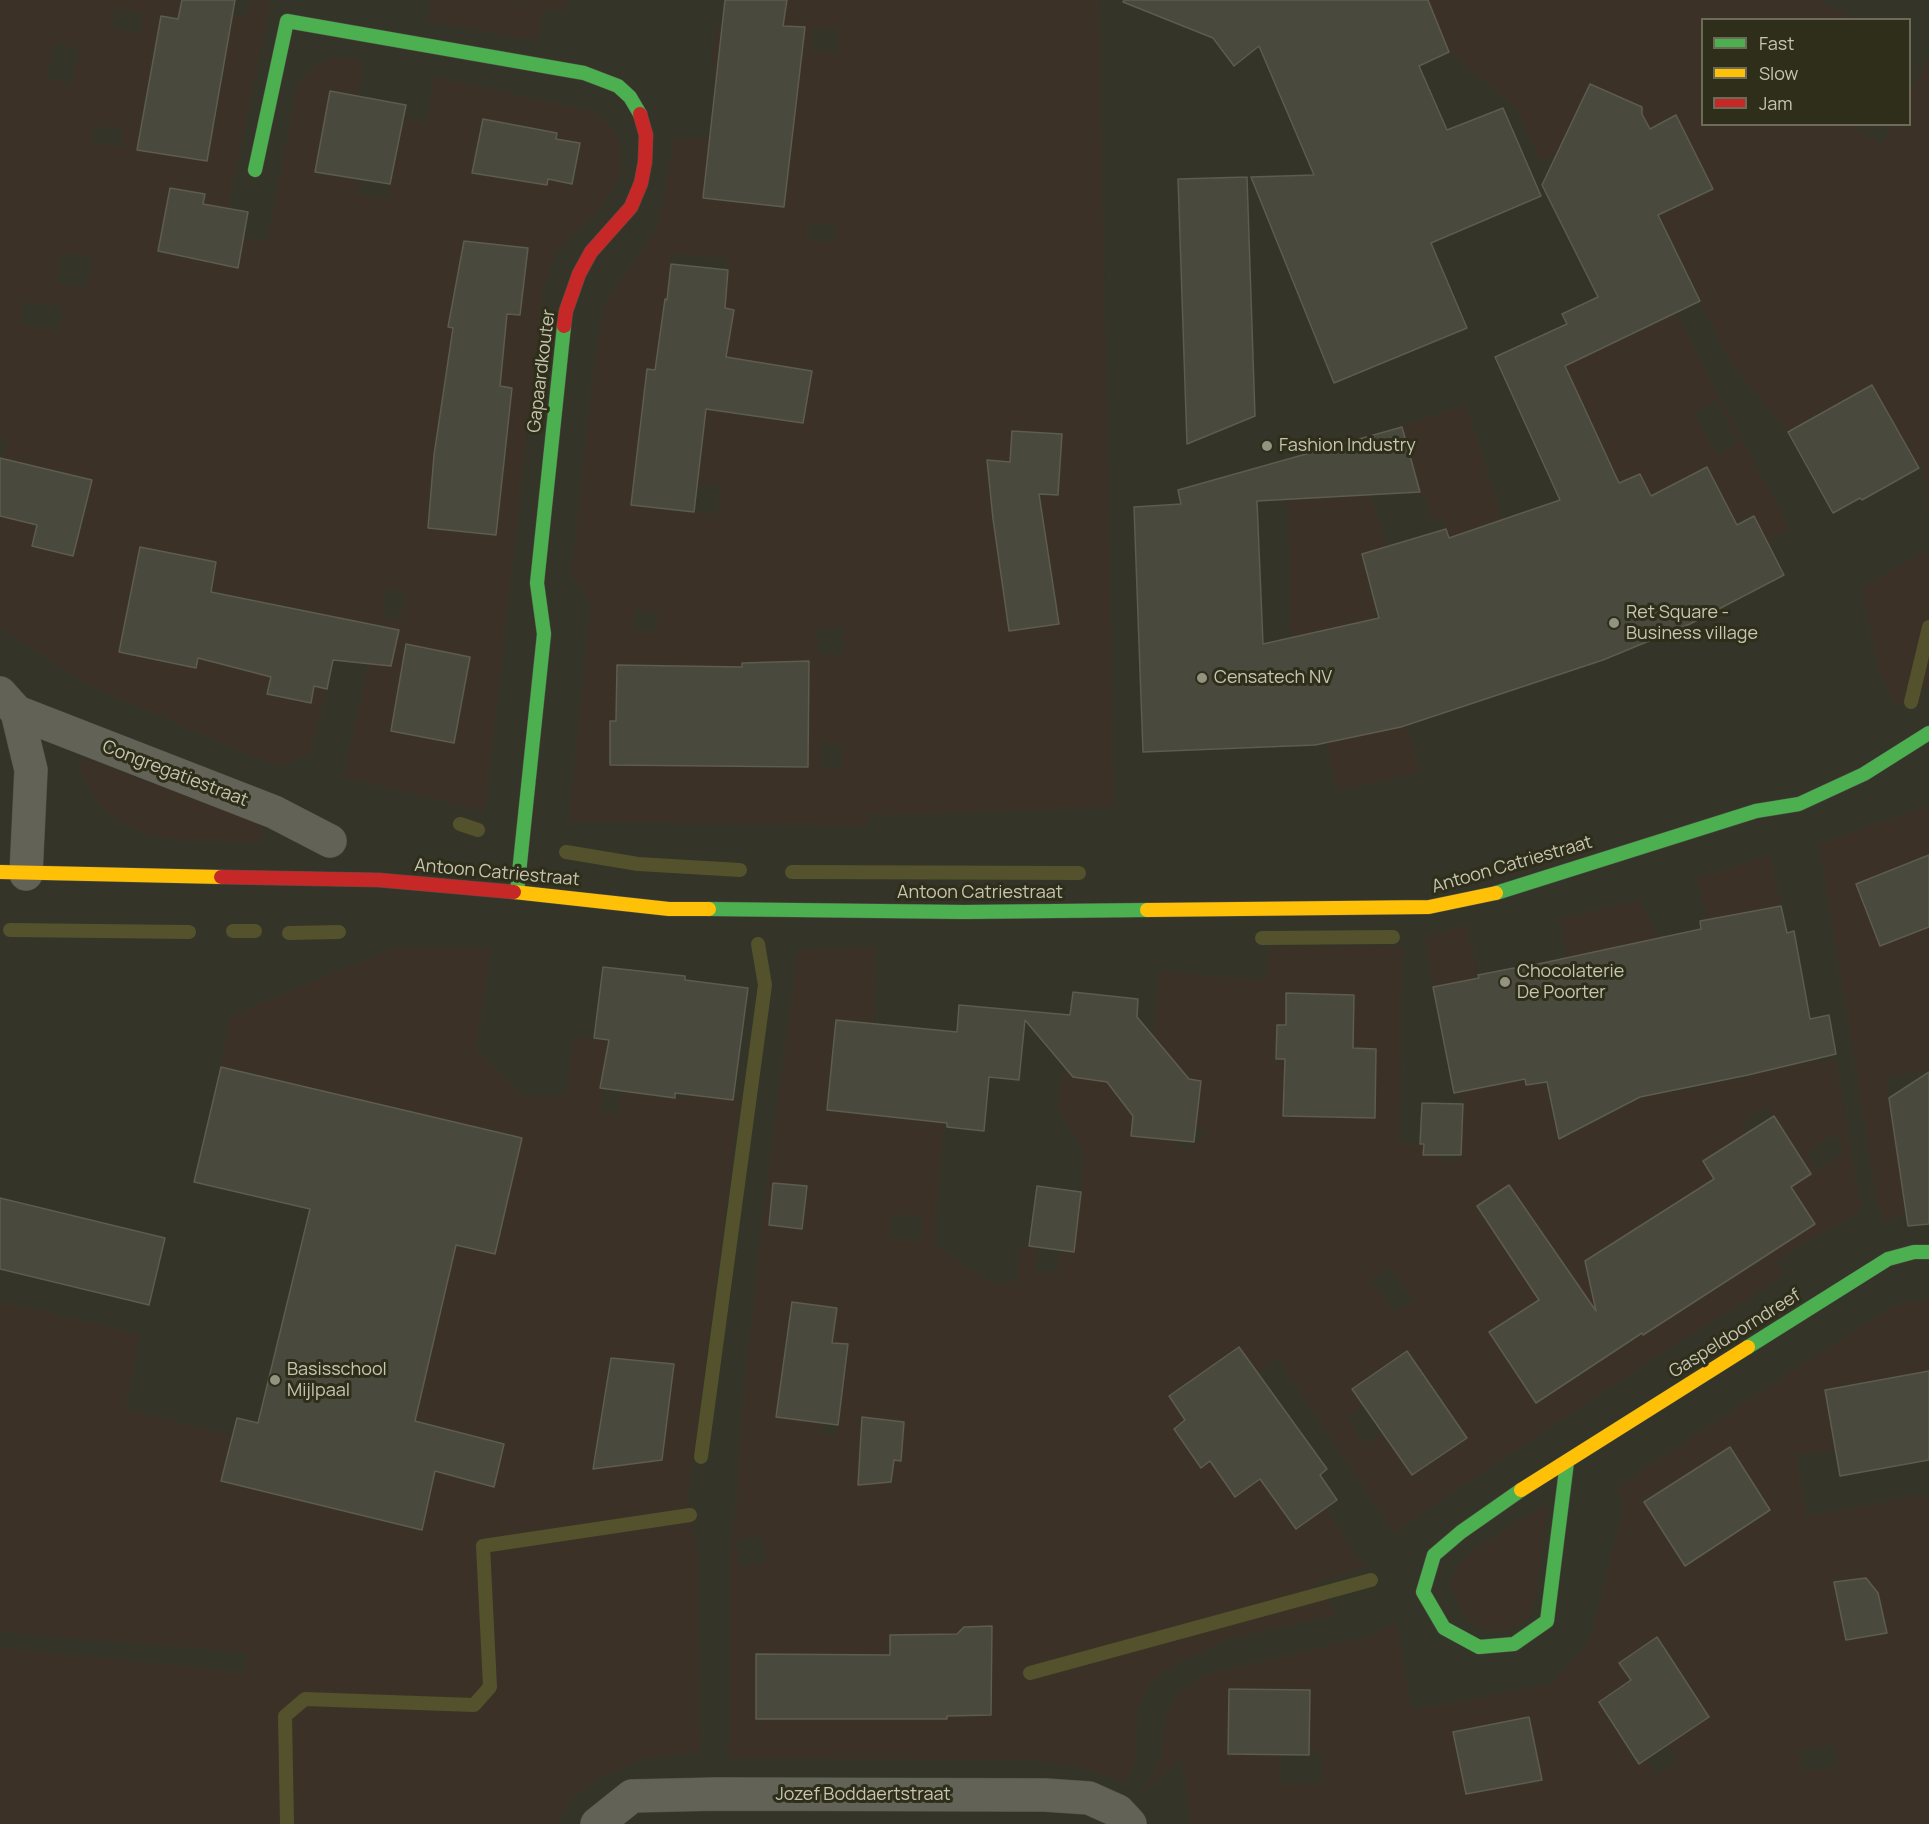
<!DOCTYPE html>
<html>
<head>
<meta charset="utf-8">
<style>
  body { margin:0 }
  #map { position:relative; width:1929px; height:1824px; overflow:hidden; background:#343428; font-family:Manrope,sans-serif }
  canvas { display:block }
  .legend { position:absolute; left:1701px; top:18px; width:210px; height:108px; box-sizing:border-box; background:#2f2e1b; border:2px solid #6b6b57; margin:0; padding:8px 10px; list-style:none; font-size:18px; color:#c6c6b0 }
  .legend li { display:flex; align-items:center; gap:12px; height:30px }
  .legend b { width:30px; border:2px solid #6b6b57 }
</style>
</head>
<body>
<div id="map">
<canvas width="1929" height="1824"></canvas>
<ul class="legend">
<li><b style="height:8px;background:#4caf50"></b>Fast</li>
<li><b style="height:8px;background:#ffc107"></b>Slow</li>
<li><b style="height:8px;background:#c62828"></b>Jam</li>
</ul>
</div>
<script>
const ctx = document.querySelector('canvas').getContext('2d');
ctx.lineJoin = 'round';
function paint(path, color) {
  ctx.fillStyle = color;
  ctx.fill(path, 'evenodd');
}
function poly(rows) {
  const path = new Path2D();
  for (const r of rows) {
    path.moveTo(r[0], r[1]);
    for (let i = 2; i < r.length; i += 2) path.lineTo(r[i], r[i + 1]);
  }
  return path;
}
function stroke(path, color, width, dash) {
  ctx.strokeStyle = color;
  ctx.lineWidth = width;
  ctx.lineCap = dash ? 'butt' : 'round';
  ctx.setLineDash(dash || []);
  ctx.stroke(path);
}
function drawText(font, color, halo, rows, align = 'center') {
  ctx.font = font + ' Manrope,sans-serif';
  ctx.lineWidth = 6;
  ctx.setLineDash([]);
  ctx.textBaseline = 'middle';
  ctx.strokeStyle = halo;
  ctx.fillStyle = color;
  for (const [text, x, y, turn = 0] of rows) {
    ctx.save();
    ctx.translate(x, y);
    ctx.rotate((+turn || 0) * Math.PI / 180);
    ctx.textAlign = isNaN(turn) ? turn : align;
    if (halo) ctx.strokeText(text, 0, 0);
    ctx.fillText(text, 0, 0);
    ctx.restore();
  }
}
paint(poly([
  [0,0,182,0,177,25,229,34,233,14,247,16,250,0,271,0,228,209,203,204,205,194,170,188,159,251,237,268,243,237,267,242,297,86,310,69,330,57,363,61,358,96,330,91,315,172,360,179,357,193,387,199,403,118,428,121,434,77,592,111,608,122,619,139,621,165,614,188,597,213,579,227,553,258,543,288,485,811,343,777,376,631,341,618,272,604,258,673,271,677,267,694,311,703,314,686,327,689,311,753,278,766,212,739,83,682,0,627,0,516,37,525,32,546,73,556,92,480,3,458,7,440,0,438],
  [115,8,143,13,140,33,112,28],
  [55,43,80,49,71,84,46,78],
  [152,68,222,81,214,125,212,125],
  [483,119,557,133,556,139,580,143,572,184,548,180,546,185,472,173],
  [93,125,123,130,121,147,91,143],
  [464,241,528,248,526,273,522,273,520,292,523,294,520,315,507,314,505,334],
  [61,253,93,257,86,288,57,283],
  [23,302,62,306,61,329,20,325],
  [445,381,512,388,496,535,428,527,434,455],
  [140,547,216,563,196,668,119,652],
  [386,588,407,591,400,621,382,618],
  [406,645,470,657,454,742,391,731],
  [432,0,506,0,520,3,520,0,568,0,566,11,544,9,538,41,428,21],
  [787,0,1099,0,1114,807,892,815,868,814,868,826,569,821,591,603,571,575,594,366,606,301,658,228,675,137,709,140,703,198,783,207,797,95,715,86,712,52,719,23,781,35],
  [813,28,840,30,837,52,811,50],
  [811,222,837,226,835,243,807,240],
  [672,253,729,259,725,308,734,310,731,328,662,320,664,299,667,300],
  [781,366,812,371,803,422],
  [647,369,723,376,707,405,698,483,721,485,718,514,631,505],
  [635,609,658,612,656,632,632,629],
  [817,627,844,628,843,655,818,654],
  [771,662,773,676,809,676,808,767,741,766,742,663],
  [617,665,676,666,676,766,610,765,610,721,616,721],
  [819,744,842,744,842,767,819,767],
  [1428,0,1818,0,1854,19,1702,20,1702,124,1859,125,1856,130,1883,144,1893,125,1910,124,1910,93,1929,56,1929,518,1923,465,1919,468,1873,385,1788,432,1732,365,1658,215,1712,189,1676,116,1650,129,1640,109,1620,97,1590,84,1565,137,1570,148,1540,161,1516,107,1449,52],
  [1676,313,1790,530,1767,541,1754,516,1735,521,1651,496,1640,474,1619,483,1565,366],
  [1716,400,1739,442,1717,455,1693,413],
  [1466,404,1504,525,1494,522,1473,529,1450,542,1443,518,1432,521,1425,495,1421,496,1402,427],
  [1356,442,1386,547,1362,555,1373,597,1400,608,1363,621,1291,637,1287,463],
  [1929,550,1929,686,1896,706,1880,673,1861,587],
  [1408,726,1420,772,1337,791,1326,743],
  [84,759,261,823,265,829,261,839,257,842,182,840,146,835,123,823,101,807,81,774,79,766],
  [1929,805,1929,855,1885,874,1884,872,1856,884,1881,946,1929,927,1929,1070,1886,1077,1899,1164,1929,1207,1885,1220,1878,1206,1819,844],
  [1770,855,1781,906,1708,919,1696,878],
  [1640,900,1658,939,1568,958,1559,919],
  [1466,925,1479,978,1433,987,1426,937],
  [1402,946,1399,1143,1424,1144,1423,1154,1440,1155,1440,1160,1456,1161,1463,1104,1459,1075,1496,1066,1500,1084,1525,1079,1527,1085,1535,1084,1549,1088,1560,1141,1618,1108,1610,1075,1665,1091,1666,1094,1747,1077,1745,1074,1798,1062,1801,1066,1835,1058,1861,1210,1776,1261,1785,1275,1632,1372,1422,1513,1395,1534,1278,1358,1258,1373,1239,1347,1169,1396,1185,1420,1174,1430,1201,1468,1210,1461,1236,1497,1275,1467,1296,1529,1325,1509,1365,1567,1313,1584,1337,1614,1229,1639,1166,1669,1149,1683,1138,1705,1135,1761,1126,1782,1077,1766,1035,1760,729,1758,729,1560,737,1498,741,1417,761,1233,798,950,876,947,874,1023,836,1020,827,1110,911,1119,920,1028,951,1037,934,1245,990,1283,1017,1282,1021,1246,1038,1247,1035,1272,1057,1274,1061,1250,1074,1251,1085,1153,1058,1108,1064,1066,1073,1077,1091,1080,1099,1073,1124,1103,1175,1140,1184,1152,1205,1136,1196,1124,1175,1077,1153,1037,1160,971,1265,981,1270,947],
  [1287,993,1353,1048,1376,1049,1375,1118,1284,1116,1285,1059,1276,1058,1277,1025,1286,1025],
  [1767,1106,1800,1157,1780,1170,1815,1223,1764,1256,1703,1161,1749,1132,1742,1122],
  [1838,1132,1842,1154,1817,1170,1806,1153],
  [774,1183,807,1186,802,1229,769,1225],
  [891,1214,922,1216,920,1241,889,1238],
  [1661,1214,1711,1292,1643,1335,1593,1257],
  [1388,1266,1413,1299,1395,1313,1370,1280],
  [1550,1292,1524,1380,1489,1332],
  [792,1302,837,1308,832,1343,848,1344,837,1435,821,1433,822,1423,777,1417],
  [1407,1351,1466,1438,1411,1475,1382,1433,1364,1444,1347,1418,1364,1406,1352,1388],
  [883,1420,904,1422,901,1461,894,1460,891,1482,858,1484],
  [764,1537,765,1564,739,1566,737,1539],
  [986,1626,990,1631,992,1646,991,1715,947,1716,946,1719,890,1719,891,1635,930,1634,959,1646,959,1632,964,1627],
  [397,947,491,948,476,1049,524,1097,567,1096,574,1037,609,1040,600,1087,603,1088,600,1112,618,1115,623,1091,675,1098,696,1096,740,1101,688,1498,698,1555,700,1752,642,1759,596,1779,570,1801,556,1824,0,1824,0,1648,244,1672,247,1652,0,1632,0,1301,140,1335,125,1409,232,1436,221,1481,422,1529,435,1471,504,1444,415,1421,443,1303,400,1293,413,1235,495,1254,522,1139,221,1067,230,1016],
  [1929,1298,1929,1371,1825,1390,1836,1450,1796,1455,1807,1516,1929,1494,1929,1824,1189,1824,1190,1810,1181,1758,1141,1796,1161,1758,1167,1713,1178,1695,1204,1675,1371,1636,1396,1622,1411,1710,1550,1685,1590,1641,1625,1503,1616,1488,1784,1376,1893,1306],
  [1730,1447,1770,1510,1685,1565,1644,1502],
  [1620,1663,1708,1717,1668,1743,1678,1760,1656,1775,1646,1759,1638,1764,1599,1703,1631,1680],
  [1229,1690,1310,1691,1309,1753,1323,1753,1323,1784,1280,1783,1280,1755,1228,1754],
  [1529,1717,1542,1780,1466,1794,1453,1732],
  [1834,1744,1838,1767,1803,1772,1798,1750],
  [1547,1504,1537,1591,1530,1617,1511,1629,1494,1632,1473,1624,1463,1612,1451,1585,1458,1565,1477,1547]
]), '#3c3126');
stroke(poly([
  [1911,702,1929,627],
  [460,824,478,830],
  [566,852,638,864,740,870],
  [792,872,1079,873],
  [10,930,189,932],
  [233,931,255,931],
  [289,933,339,932],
  [1262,938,1393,937],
  [701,1457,765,985,758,944],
  [1030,1673,1371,1580],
  [287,1824,285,1716,305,1699,474,1705,490,1687,483,1546,690,1515]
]), '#53522d', 14);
const building = poly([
  [182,0,235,0,207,161,137,150,161,16,178,19,182,0],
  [725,0,787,0,783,26,805,27,784,207,703,198,725,0],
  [1124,0,1428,0,1449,52,1419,66,1447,130,1503,108,1541,196,1431,243,1467,328,1334,383,1251,177,1314,175,1259,46,1234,66,1213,38,1123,2,1124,0],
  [1590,84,1642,107,1642,114,1650,129,1676,115,1713,189,1658,215,1700,301,1565,366,1619,483,1640,474,1651,496,1707,467,1737,525,1754,516,1784,575,1690,624,1603,660,1401,727,1315,745,1143,752,1134,507,1181,504,1178,490,1402,427,1420,492,1257,501,1263,644,1379,618,1362,554,1446,529,1449,538,1560,500,1495,357,1567,324,1562,314,1598,297,1542,185,1590,84],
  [330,91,406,105,390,184,315,172,330,91],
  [483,119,557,133,556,139,580,143,572,184,548,179,547,185,472,173,483,119],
  [1247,177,1255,416,1187,444,1178,179,1247,177],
  [170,188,205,194,203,204,248,212,238,268,158,251,170,188],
  [464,241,528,248,520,315,507,314,500,386,512,388,496,535,428,528,434,455,453,328,448,327,464,241],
  [671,264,728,270,725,308,734,310,726,357,812,371,803,423,706,409,694,512,631,505,647,369,655,370,665,299,667,300,671,264],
  [1872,385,1919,468,1862,500,1860,498,1833,513,1788,432,1872,385],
  [1012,431,1062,434,1058,495,1039,494,1059,624,1009,631,993,519,987,460,1010,462,1012,431],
  [0,458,92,480,73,556,32,546,37,525,0,516,0,458],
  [140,547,216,562,211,592,399,630,391,666,333,660,327,689,314,686,311,703,267,694,271,677,198,658,196,668,119,652,140,547],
  [406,644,470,657,454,743,391,731,406,644],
  [809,661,808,767,610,765,610,721,616,721,617,665,742,667,742,663,809,661],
  [1929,855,1929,927,1880,946,1856,884,1929,855],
  [1781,906,1787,933,1794,931,1810,1019,1829,1015,1836,1054,1748,1075,1640,1097,1559,1139,1547,1082,1526,1085,1525,1079,1454,1093,1433,987,1479,978,1478,975,1514,968,1515,969,1701,929,1700,921,1781,906],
  [603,967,685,976,685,980,748,988,733,1100,675,1093,675,1098,600,1088,609,1040,594,1038,603,967],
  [1073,992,1138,999,1137,1017,1189,1079,1201,1081,1194,1142,1131,1136,1133,1116,1107,1082,1073,1077,1025,1020,1019,1080,989,1077,984,1131,947,1127,947,1123,827,1110,836,1020,957,1032,959,1005,1070,1015,1073,992],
  [1286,993,1354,995,1353,1048,1376,1049,1375,1118,1283,1116,1285,1059,1276,1059,1277,1025,1286,1025,1286,993],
  [221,1067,522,1138,495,1254,456,1245,415,1421,504,1444,494,1487,435,1471,422,1530,221,1481,237,1418,258,1423,310,1209,194,1182,221,1067],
  [1929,1072,1929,1224,1908,1226,1889,1098,1929,1072],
  [1422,1103,1463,1104,1461,1155,1423,1155,1424,1144,1420,1144,1422,1103],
  [1774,1116,1811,1174,1791,1187,1815,1224,1643,1335,1642,1333,1536,1403,1489,1332,1539,1300,1477,1206,1509,1185,1596,1311,1585,1261,1714,1179,1703,1161,1774,1116],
  [773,1183,807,1186,802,1229,769,1225,773,1183],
  [1037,1186,1081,1192,1074,1252,1029,1246,1037,1186],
  [0,1198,165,1238,149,1305,0,1269,0,1198],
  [792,1302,837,1308,832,1343,848,1344,838,1425,776,1417,792,1302],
  [1239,1347,1327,1469,1320,1475,1337,1500,1296,1529,1260,1479,1235,1497,1210,1461,1201,1468,1174,1429,1185,1420,1169,1396,1239,1347],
  [1407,1351,1467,1438,1412,1475,1352,1389,1407,1351],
  [611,1358,674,1364,662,1460,593,1469,611,1358],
  [1929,1371,1929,1460,1840,1476,1825,1390,1929,1371],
  [862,1417,904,1422,901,1461,894,1460,891,1482,858,1485,862,1417],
  [1730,1447,1770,1510,1685,1566,1644,1502,1730,1447],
  [1866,1578,1878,1593,1887,1633,1846,1640,1834,1582,1866,1578],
  [992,1626,991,1715,947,1716,947,1719,756,1719,756,1654,890,1655,890,1635,957,1634,964,1627,992,1626],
  [1657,1637,1709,1717,1639,1764,1599,1702,1631,1680,1619,1663,1657,1637],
  [1229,1689,1310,1690,1309,1755,1228,1754,1229,1689],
  [1529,1717,1542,1780,1466,1794,1453,1732,1529,1717]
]);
paint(building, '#49493d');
stroke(building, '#5c5c4f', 1.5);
const street = poly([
  [0,693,17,712,31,770,26,874],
  [17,712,274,812,330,841],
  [597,1824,632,1796,717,1794,1045,1795,1089,1798,1118,1811,1130,1824]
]);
const fast = poly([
  [255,170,287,21,584,73,618,86,630,97,640,114],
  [517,892,544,634,537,583,564,326],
  [1496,893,1756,811,1799,804,1864,774,1929,733],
  [709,909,964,912,1147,910],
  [1748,1347,1888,1259,1914,1252,1929,1252],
  [1521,1490,1461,1532,1434,1555,1423,1592,1444,1628,1479,1647,1514,1644,1547,1621,1567,1462]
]);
const slow = poly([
  [0,872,221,877],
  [514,892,669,909,709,909],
  [1147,910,1429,907,1496,893],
  [1521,1490,1748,1347]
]);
const jam = poly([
  [564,326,566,311,579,274,591,252,631,207,641,183,645,162,646,135,640,114],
  [221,877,379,880,514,892]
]);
stroke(street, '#4f4f46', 34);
stroke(fast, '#4f4f46', 15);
stroke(slow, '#4f4f46', 15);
stroke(jam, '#4f4f46', 15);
stroke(street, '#626257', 33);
stroke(fast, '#4caf50', 14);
stroke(slow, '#ffc107', 14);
stroke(jam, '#c62828', 14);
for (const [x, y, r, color] of [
  [1267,446,6,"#939380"],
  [1614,623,6,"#939380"],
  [1202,678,6,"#939380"],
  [1505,982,6,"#939380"],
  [275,1380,6,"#939380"]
]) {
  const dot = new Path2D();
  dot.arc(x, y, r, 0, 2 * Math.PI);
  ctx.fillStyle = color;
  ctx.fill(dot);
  stroke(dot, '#2f2e1b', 2);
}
drawText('18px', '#c6c6b0', '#2f2e1b', [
  ["Gapaardkouter",542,371,-83],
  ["Congregatiestraat",175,774,21],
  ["Antoon Catriestraat",1512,865,-16],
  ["Antoon Catriestraat",497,873,5],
  ["Antoon Catriestraat",980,893],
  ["Gaspeldoorndreef",1735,1334,-32],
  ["Jozef Boddaertstraat",863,1795]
]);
drawText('18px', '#c6c6b0', '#2f2e1b', [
  ["Fashion Industry",1279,446],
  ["Ret Square -",1626,613],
  ["Business village",1626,634],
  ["Censatech NV",1214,678],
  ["Chocolaterie",1517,972],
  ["De Poorter",1517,993],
  ["Basisschool",287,1370],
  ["Mijlpaal",287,1391]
], 'left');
</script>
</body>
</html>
